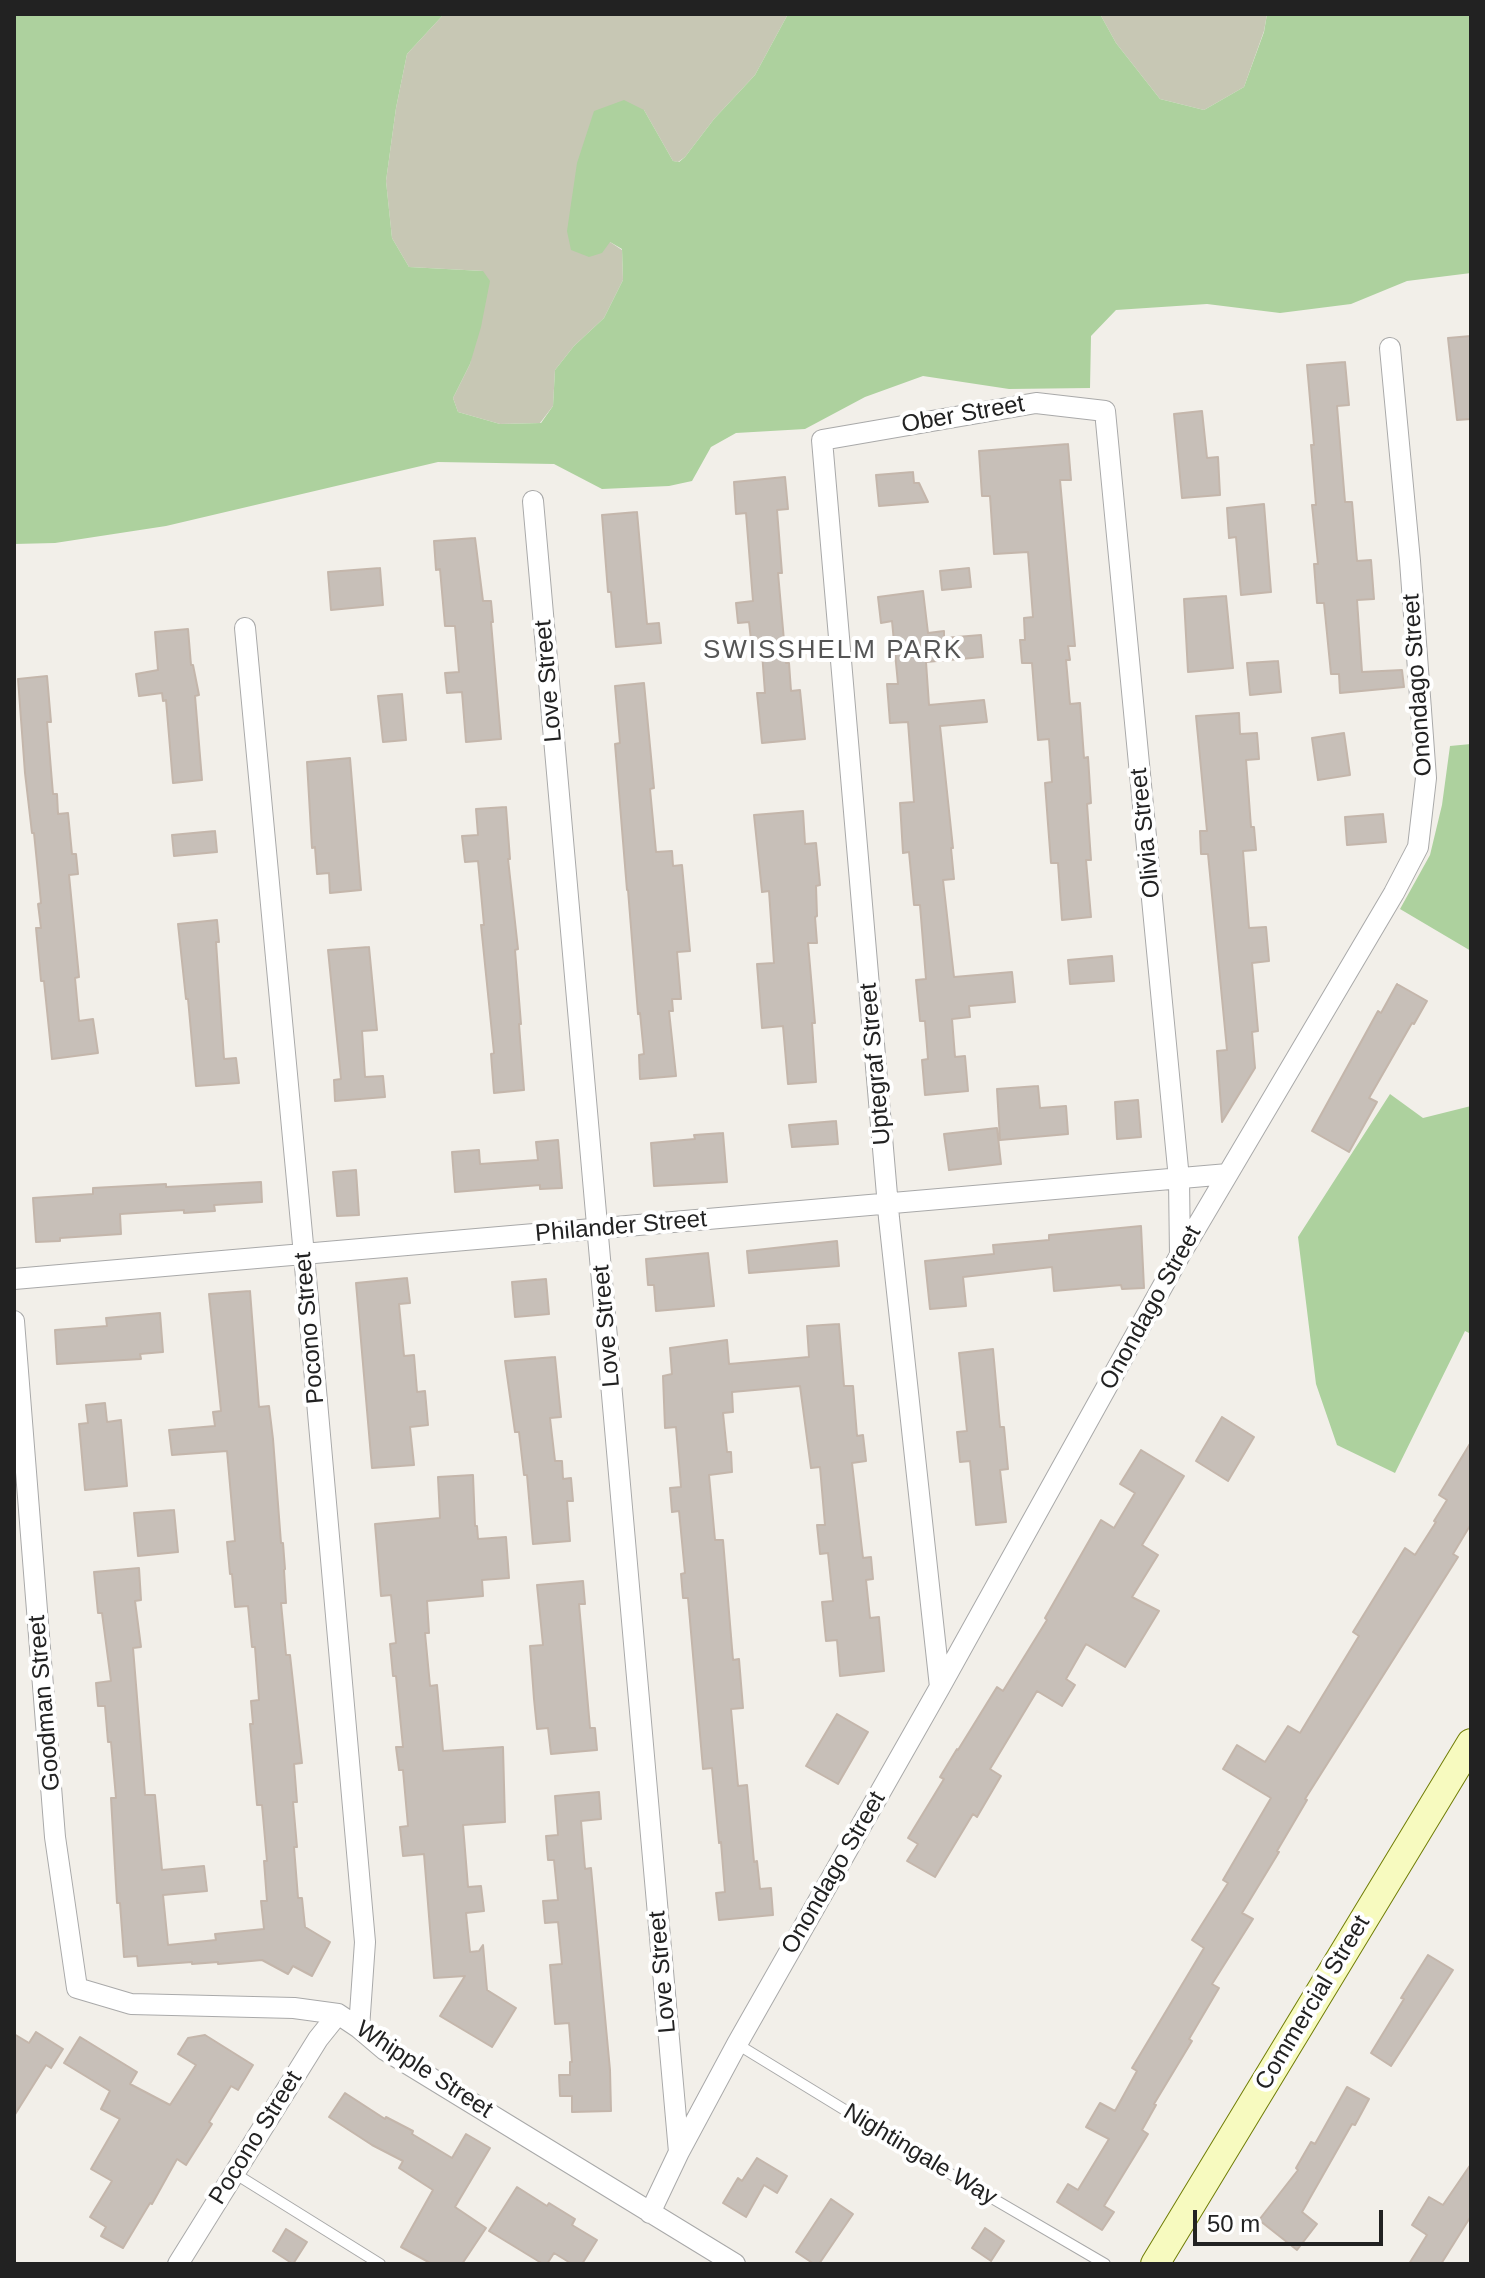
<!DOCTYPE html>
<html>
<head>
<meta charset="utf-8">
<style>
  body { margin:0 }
  #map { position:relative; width:1485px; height:2278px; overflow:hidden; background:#f2efe9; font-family:Helvetica,sans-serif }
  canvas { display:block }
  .frame { position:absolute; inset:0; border:16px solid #222; pointer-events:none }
  .scale { position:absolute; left:1193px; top:2210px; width:190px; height:36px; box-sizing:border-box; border:4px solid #222; border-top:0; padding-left:10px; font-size:24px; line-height:28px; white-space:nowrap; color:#222; -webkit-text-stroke:6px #fff; paint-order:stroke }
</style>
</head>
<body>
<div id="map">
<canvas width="1485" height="2278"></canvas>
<div class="frame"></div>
<div class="scale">50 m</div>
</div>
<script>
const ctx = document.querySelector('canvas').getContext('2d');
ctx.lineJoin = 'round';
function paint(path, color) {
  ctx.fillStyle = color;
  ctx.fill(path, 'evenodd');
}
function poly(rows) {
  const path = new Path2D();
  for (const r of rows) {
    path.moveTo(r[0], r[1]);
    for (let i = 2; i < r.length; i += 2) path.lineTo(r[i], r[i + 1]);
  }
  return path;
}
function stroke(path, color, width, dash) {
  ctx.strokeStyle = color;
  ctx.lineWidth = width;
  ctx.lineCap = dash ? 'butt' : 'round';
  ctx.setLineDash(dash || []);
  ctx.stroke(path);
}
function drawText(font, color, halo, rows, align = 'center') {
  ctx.font = font + ' Helvetica,sans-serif';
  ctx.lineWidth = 8;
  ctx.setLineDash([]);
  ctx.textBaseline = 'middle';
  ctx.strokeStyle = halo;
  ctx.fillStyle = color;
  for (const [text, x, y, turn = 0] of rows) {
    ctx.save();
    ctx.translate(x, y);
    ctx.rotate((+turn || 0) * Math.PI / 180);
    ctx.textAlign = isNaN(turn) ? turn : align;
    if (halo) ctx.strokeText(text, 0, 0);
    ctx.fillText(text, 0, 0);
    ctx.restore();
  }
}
paint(poly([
  [444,14,788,14,755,75,714,119,685,157,678,162,673,161,644,110,610,242,622,250,623,280,604,318,574,346,555,370,553,406,540,423,500,424,458,412,453,398,470,364,483,271,409,267,392,238,386,181,396,108,407,54],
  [1100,14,1267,14,1264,31,1244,87,1204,110,1160,99,1116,43]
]), '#c7c7b4');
paint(poly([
  [14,14,444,14,407,54,396,108,386,181,392,238,409,267,483,271,490,281,481,327,470,364,453,398,458,412,500,424,541,423,553,406,555,370,574,346,604,318,623,280,622,249,610,242,602,253,589,257,571,250,567,231,577,163,594,111,624,100,644,110,673,161,679,162,685,157,714,119,755,75,788,14,1100,14,1116,43,1160,99,1204,110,1244,87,1264,32,1267,14,1471,14,1471,273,1407,281,1351,304,1280,313,1207,304,1116,310,1091,336,1090,388,1009,389,923,376,865,397,805,429,736,433,711,447,692,481,669,486,602,489,554,464,438,462,166,526,55,543,14,544],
  [1471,744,1471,951,1400,909,1430,855,1442,805,1450,746],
  [1390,1094,1423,1118,1471,1106,1471,1334,1465,1331,1395,1473,1337,1445,1316,1384,1298,1237]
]), '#add19e');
const building = poly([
  [1471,336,1471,419,1457,420,1448,338,1471,336],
  [1345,362,1349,405,1337,406,1345,502,1352,502,1357,561,1371,560,1374,599,1357,600,1362,672,1402,670,1404,687,1340,693,1339,674,1331,674,1324,603,1317,603,1314,564,1318,564,1312,505,1316,505,1311,445,1314,445,1307,365,1345,362],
  [1202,411,1207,458,1218,457,1220,495,1182,498,1174,414,1202,411],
  [1068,444,1071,480,1060,480,1075,646,1068,646,1070,660,1066,660,1070,704,1080,703,1084,758,1088,757,1091,803,1087,804,1091,860,1086,860,1091,917,1062,920,1058,863,1051,863,1048,824,1045,783,1052,782,1049,739,1038,740,1032,663,1022,663,1020,640,1025,640,1024,618,1033,617,1028,552,994,554,990,496,982,496,979,451,1068,444],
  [913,472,914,483,919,483,928,502,879,506,876,475,913,472],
  [785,477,788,509,777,510,782,573,778,573,786,663,789,663,791,691,800,690,805,739,762,743,757,693,765,693,761,639,751,640,749,622,738,623,736,603,753,601,746,513,736,514,734,482,785,477],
  [1264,504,1271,592,1241,595,1236,537,1229,538,1227,508,1264,504],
  [637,512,647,624,659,623,661,643,616,647,611,592,608,592,602,515,637,512],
  [475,538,483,601,491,601,493,622,491,622,501,739,466,742,462,692,447,693,445,673,459,672,455,626,445,626,440,569,436,570,434,541,475,538],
  [380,568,383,605,331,610,328,572,380,568],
  [969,568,971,587,942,590,940,571,969,568],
  [923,591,928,633,944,631,944,638,981,635,983,657,926,662,929,705,984,700,987,722,940,726,953,848,951,848,954,879,943,880,954,977,1012,972,1015,1002,969,1006,970,1017,952,1019,955,1057,965,1056,968,1091,925,1095,922,1060,928,1059,925,1021,920,1021,916,980,926,979,920,905,914,905,909,852,903,853,900,803,914,802,908,722,890,723,887,684,898,684,892,621,881,623,878,597,923,591],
  [1226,596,1233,668,1188,672,1184,599,1226,596],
  [188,629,191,665,193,665,199,695,195,696,202,780,173,783,166,700,163,701,162,693,139,696,136,674,158,670,155,632,188,629],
  [1278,661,1281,692,1250,695,1247,663,1278,661],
  [47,676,51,722,47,722,53,794,57,794,58,814,68,813,72,854,76,854,78,874,69,875,79,977,75,978,79,1021,93,1019,98,1053,52,1059,44,981,41,981,36,928,41,928,38,904,41,903,34,833,32,833,25,773,18,679,47,676],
  [644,683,654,788,650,789,656,852,672,851,673,866,682,865,690,951,677,952,681,999,672,999,673,1011,669,1011,676,1076,640,1079,639,1055,644,1054,640,1013,638,1014,628,890,627,890,615,744,620,743,615,686,644,683],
  [402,694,406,740,383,742,378,696,402,694],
  [1239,713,1240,734,1257,733,1259,759,1246,760,1251,827,1254,827,1256,850,1243,851,1249,928,1266,927,1269,961,1252,963,1258,1031,1252,1032,1255,1068,1222,1122,1217,1051,1227,1050,1208,854,1201,854,1200,831,1207,831,1196,716,1239,713],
  [1344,733,1350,775,1318,780,1312,738,1344,733],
  [350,758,361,890,330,893,329,873,317,874,315,847,312,848,307,762,350,758],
  [506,807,510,859,508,859,518,949,515,950,521,1024,519,1024,524,1090,494,1093,491,1054,494,1053,481,925,484,925,478,861,465,862,462,836,478,835,476,809,506,807],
  [803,811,805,844,816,843,820,885,816,886,817,916,815,917,817,943,808,943,815,1023,812,1023,816,1082,788,1084,783,1026,762,1028,757,964,774,963,769,891,762,892,754,815,803,811],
  [1383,814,1386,842,1347,845,1345,817,1383,814],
  [215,831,217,852,174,856,172,835,215,831],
  [217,920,219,942,216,942,224,1059,236,1058,239,1083,196,1086,188,999,186,999,178,924,217,920],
  [369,947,377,1030,362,1031,365,1077,383,1076,385,1097,335,1101,334,1080,341,1079,328,950,369,947],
  [1112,956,1114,981,1070,984,1068,960,1112,956],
  [1397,984,1427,1001,1414,1024,1412,1023,1369,1098,1377,1102,1349,1152,1312,1131,1378,1011,1381,1013,1397,984],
  [1038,1086,1040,1108,1066,1106,1068,1134,1000,1140,997,1089,1038,1086],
  [1138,1100,1141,1137,1117,1139,1115,1102,1138,1100],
  [836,1121,838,1144,792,1147,789,1125,836,1121],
  [997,1128,1001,1164,949,1170,944,1134,997,1128],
  [723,1133,727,1182,654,1186,651,1143,695,1139,694,1135,723,1133],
  [558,1140,562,1188,540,1189,540,1185,455,1192,452,1152,479,1150,480,1164,538,1160,536,1142,558,1140],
  [356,1170,359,1215,337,1216,333,1172,356,1170],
  [261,1182,262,1202,214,1205,215,1211,184,1213,184,1210,120,1214,121,1234,60,1238,60,1241,36,1242,33,1198,93,1194,93,1188,166,1184,166,1187,261,1182],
  [1141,1226,1144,1288,1122,1289,1121,1285,1054,1291,1052,1267,963,1277,966,1306,930,1309,925,1261,994,1254,993,1245,1049,1240,1049,1235,1141,1226],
  [837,1241,839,1266,749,1273,747,1251,837,1241],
  [708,1253,714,1306,656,1311,654,1285,648,1285,646,1259,708,1253],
  [407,1278,410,1303,399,1304,404,1356,414,1355,417,1392,425,1391,428,1425,410,1427,414,1465,372,1468,356,1283,407,1278],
  [546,1279,549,1314,515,1317,512,1282,546,1279],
  [250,1291,259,1407,269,1406,273,1439,281,1543,283,1543,285,1569,284,1570,286,1603,281,1603,286,1655,290,1655,302,1763,294,1764,297,1802,293,1802,297,1847,294,1847,298,1898,302,1898,305,1927,330,1942,312,1976,293,1966,288,1974,262,1960,218,1964,218,1962,192,1964,192,1962,138,1966,137,1956,124,1957,120,1903,117,1903,111,1798,116,1798,111,1742,108,1742,105,1706,98,1706,96,1683,111,1681,102,1613,98,1613,94,1572,139,1568,141,1600,135,1601,141,1647,133,1648,145,1795,155,1795,162,1870,204,1866,207,1891,163,1895,168,1945,216,1940,215,1934,264,1929,261,1901,267,1901,264,1861,267,1861,262,1805,257,1805,250,1724,253,1724,251,1701,259,1700,255,1647,252,1647,248,1606,235,1607,232,1574,230,1574,227,1542,235,1541,227,1451,172,1455,169,1430,215,1426,213,1412,221,1411,209,1294,250,1291],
  [160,1313,163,1352,140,1354,141,1359,57,1364,55,1330,107,1326,106,1318,160,1313],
  [839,1324,844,1386,853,1386,857,1436,863,1435,866,1461,852,1463,863,1558,871,1557,873,1579,866,1580,870,1618,879,1617,884,1671,840,1676,837,1640,826,1641,822,1602,833,1601,828,1553,820,1554,817,1525,825,1525,820,1467,811,1468,800,1386,732,1392,733,1412,723,1413,727,1452,731,1452,732,1472,709,1475,715,1540,723,1540,733,1660,739,1659,743,1708,731,1709,738,1786,747,1785,754,1862,757,1861,760,1889,771,1888,773,1915,719,1920,716,1893,725,1892,721,1842,719,1843,712,1768,703,1769,688,1598,683,1598,681,1574,685,1573,679,1511,672,1512,670,1488,681,1487,676,1427,665,1428,663,1376,672,1374,670,1348,727,1340,729,1364,809,1357,807,1326,839,1324],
  [993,1349,1000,1427,1004,1427,1008,1469,1000,1470,1006,1522,976,1525,970,1461,960,1462,957,1432,967,1431,959,1353,993,1349],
  [555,1357,561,1417,550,1418,555,1461,562,1461,563,1479,571,1478,573,1501,567,1501,570,1541,533,1544,527,1475,524,1475,519,1432,515,1432,505,1361,555,1357],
  [105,1403,107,1422,121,1420,127,1486,85,1490,79,1424,88,1423,86,1405,105,1403],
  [1222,1417,1254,1437,1228,1481,1196,1461,1222,1417],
  [1471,1442,1471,1524,1453,1554,1458,1557,1305,1799,1307,1800,1277,1851,1279,1852,1242,1913,1253,1919,1212,1984,1219,1988,1189,2039,1192,2041,1154,2104,1156,2105,1142,2130,1148,2134,1104,2206,1114,2212,1102,2230,1057,2202,1068,2184,1078,2190,1109,2139,1086,2127,1100,2103,1115,2111,1137,2071,1132,2068,1204,1948,1192,1940,1228,1883,1223,1880,1271,1798,1223,1769,1237,1745,1265,1762,1288,1726,1300,1733,1359,1636,1353,1632,1405,1548,1415,1555,1436,1522,1434,1521,1447,1500,1439,1495,1471,1442],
  [1141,1450,1184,1476,1142,1545,1158,1555,1132,1597,1159,1611,1125,1667,1086,1644,1066,1679,1075,1685,1062,1706,1037,1691,990,1769,1001,1776,977,1817,973,1814,935,1877,907,1861,918,1844,908,1838,944,1779,940,1777,957,1749,958,1750,997,1687,1003,1691,1047,1620,1045,1618,1101,1520,1114,1528,1135,1493,1120,1484,1141,1450],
  [473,1475,475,1526,477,1526,478,1539,506,1537,509,1578,482,1580,483,1596,427,1601,429,1633,425,1633,430,1686,437,1685,443,1751,503,1747,505,1822,463,1825,468,1887,481,1886,484,1911,466,1913,470,1952,479,1951,483,1945,487,1990,516,2008,492,2047,440,2016,465,1976,434,1978,424,1854,403,1856,400,1827,408,1826,403,1770,399,1770,396,1747,403,1747,396,1676,393,1676,390,1644,396,1643,391,1595,381,1596,375,1524,440,1518,438,1477,473,1475],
  [174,1510,178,1552,138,1556,134,1513,174,1510],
  [583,1581,585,1604,579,1604,590,1728,595,1728,597,1750,551,1754,548,1728,537,1729,534,1699,530,1646,543,1645,537,1585,583,1581],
  [837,1714,868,1732,838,1784,806,1766,837,1714],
  [599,1792,601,1819,581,1821,585,1869,591,1868,610,2070,611,2111,572,2112,572,2096,560,2096,559,2075,570,2075,570,2062,572,2062,569,2023,555,2024,550,1965,562,1964,558,1922,545,1923,543,1901,558,1900,554,1860,548,1860,546,1836,558,1835,555,1796,599,1792],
  [1428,1955,1453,1970,1391,2066,1371,2053,1404,1999,1401,1998,1428,1955],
  [36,2032,63,2049,51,2068,46,2065,14,2116,14,2034,29,2043,36,2032],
  [205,2035,253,2065,238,2090,231,2086,209,2122,212,2124,186,2165,177,2159,152,2204,150,2203,123,2248,101,2236,106,2227,90,2217,112,2181,91,2169,120,2119,101,2109,110,2091,64,2063,80,2037,137,2072,130,2084,170,2105,196,2065,178,2054,188,2038,205,2035],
  [1347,2087,1369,2099,1355,2125,1352,2124,1302,2212,1317,2224,1297,2250,1259,2220,1298,2170,1296,2168,1311,2142,1315,2144,1347,2087],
  [345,2093,385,2119,386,2117,413,2131,412,2134,452,2158,466,2134,490,2148,455,2207,486,2228,462,2264,432,2264,401,2247,433,2190,399,2168,403,2161,372,2145,329,2117,345,2093],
  [757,2158,787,2176,777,2193,764,2185,746,2217,723,2203,738,2178,742,2181,757,2158],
  [1471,2164,1471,2216,1441,2264,1409,2264,1427,2235,1412,2225,1429,2197,1443,2205,1471,2164],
  [517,2187,547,2206,549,2203,575,2219,572,2225,597,2240,582,2264,572,2264,554,2253,547,2264,543,2264,489,2231,517,2187],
  [831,2199,853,2214,819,2264,814,2264,796,2252,831,2199],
  [985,2228,1004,2241,991,2261,972,2248,985,2228],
  [286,2229,307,2242,293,2264,273,2251,286,2229]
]);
paint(building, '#c7bfb8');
stroke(building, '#c4b6ab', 2);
const lane = poly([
  [737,2044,925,2159,1105,2264],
  [234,2173,380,2264]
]);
const street = poly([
  [533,501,679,2152],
  [245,628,304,1255,365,1942,359,2028],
  [14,1279,1228,1174],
  [14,1321,55,1837,77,1988,131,2004,294,2008,338,2014,359,2028,385,2050,735,2264],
  [940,1687,889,1218,822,440,1036,403,1105,411,1179,1179,1180,1255],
  [650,2213,679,2152,737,2044,940,1687,1180,1255,1394,893,1418,847,1426,778,1410,561,1390,348],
  [178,2264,318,2039,338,2014]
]);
const secondary = poly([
  [1155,2264,1471,1743]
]);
stroke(lane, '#a9a9a9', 12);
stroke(street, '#a9a9a9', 22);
stroke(secondary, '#707d05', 30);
stroke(lane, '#fff', 10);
stroke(street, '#fff', 20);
stroke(secondary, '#f7fabf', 28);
drawText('24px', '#222', '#fff', [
  ["Ober Street",963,415,-10],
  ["Love Street",549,681,-95],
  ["Onondago Street",1418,685,-94],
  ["Olivia Street",1146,833,-96],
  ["Uptegraf Street",876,1064,-95],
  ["Philander Street",621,1227,-5],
  ["Onondago Street",1151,1308,-61],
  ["Love Street",607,1326,-95],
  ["Pocono Street",310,1328,-95],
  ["Goodman Street",45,1703,-95],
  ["Onondago Street",834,1873,-60],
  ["Love Street",663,1972,-95],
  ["Commercial Street",1313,2003,-59],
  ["Whipple Street",424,2070,33],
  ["Pocono Street",256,2138,-58],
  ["Nightingale Way",920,2155,31]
]);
ctx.letterSpacing = '2px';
drawText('26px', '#555', '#fff', [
  ["SWISSHELM PARK",833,651]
]);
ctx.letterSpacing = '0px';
</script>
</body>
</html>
